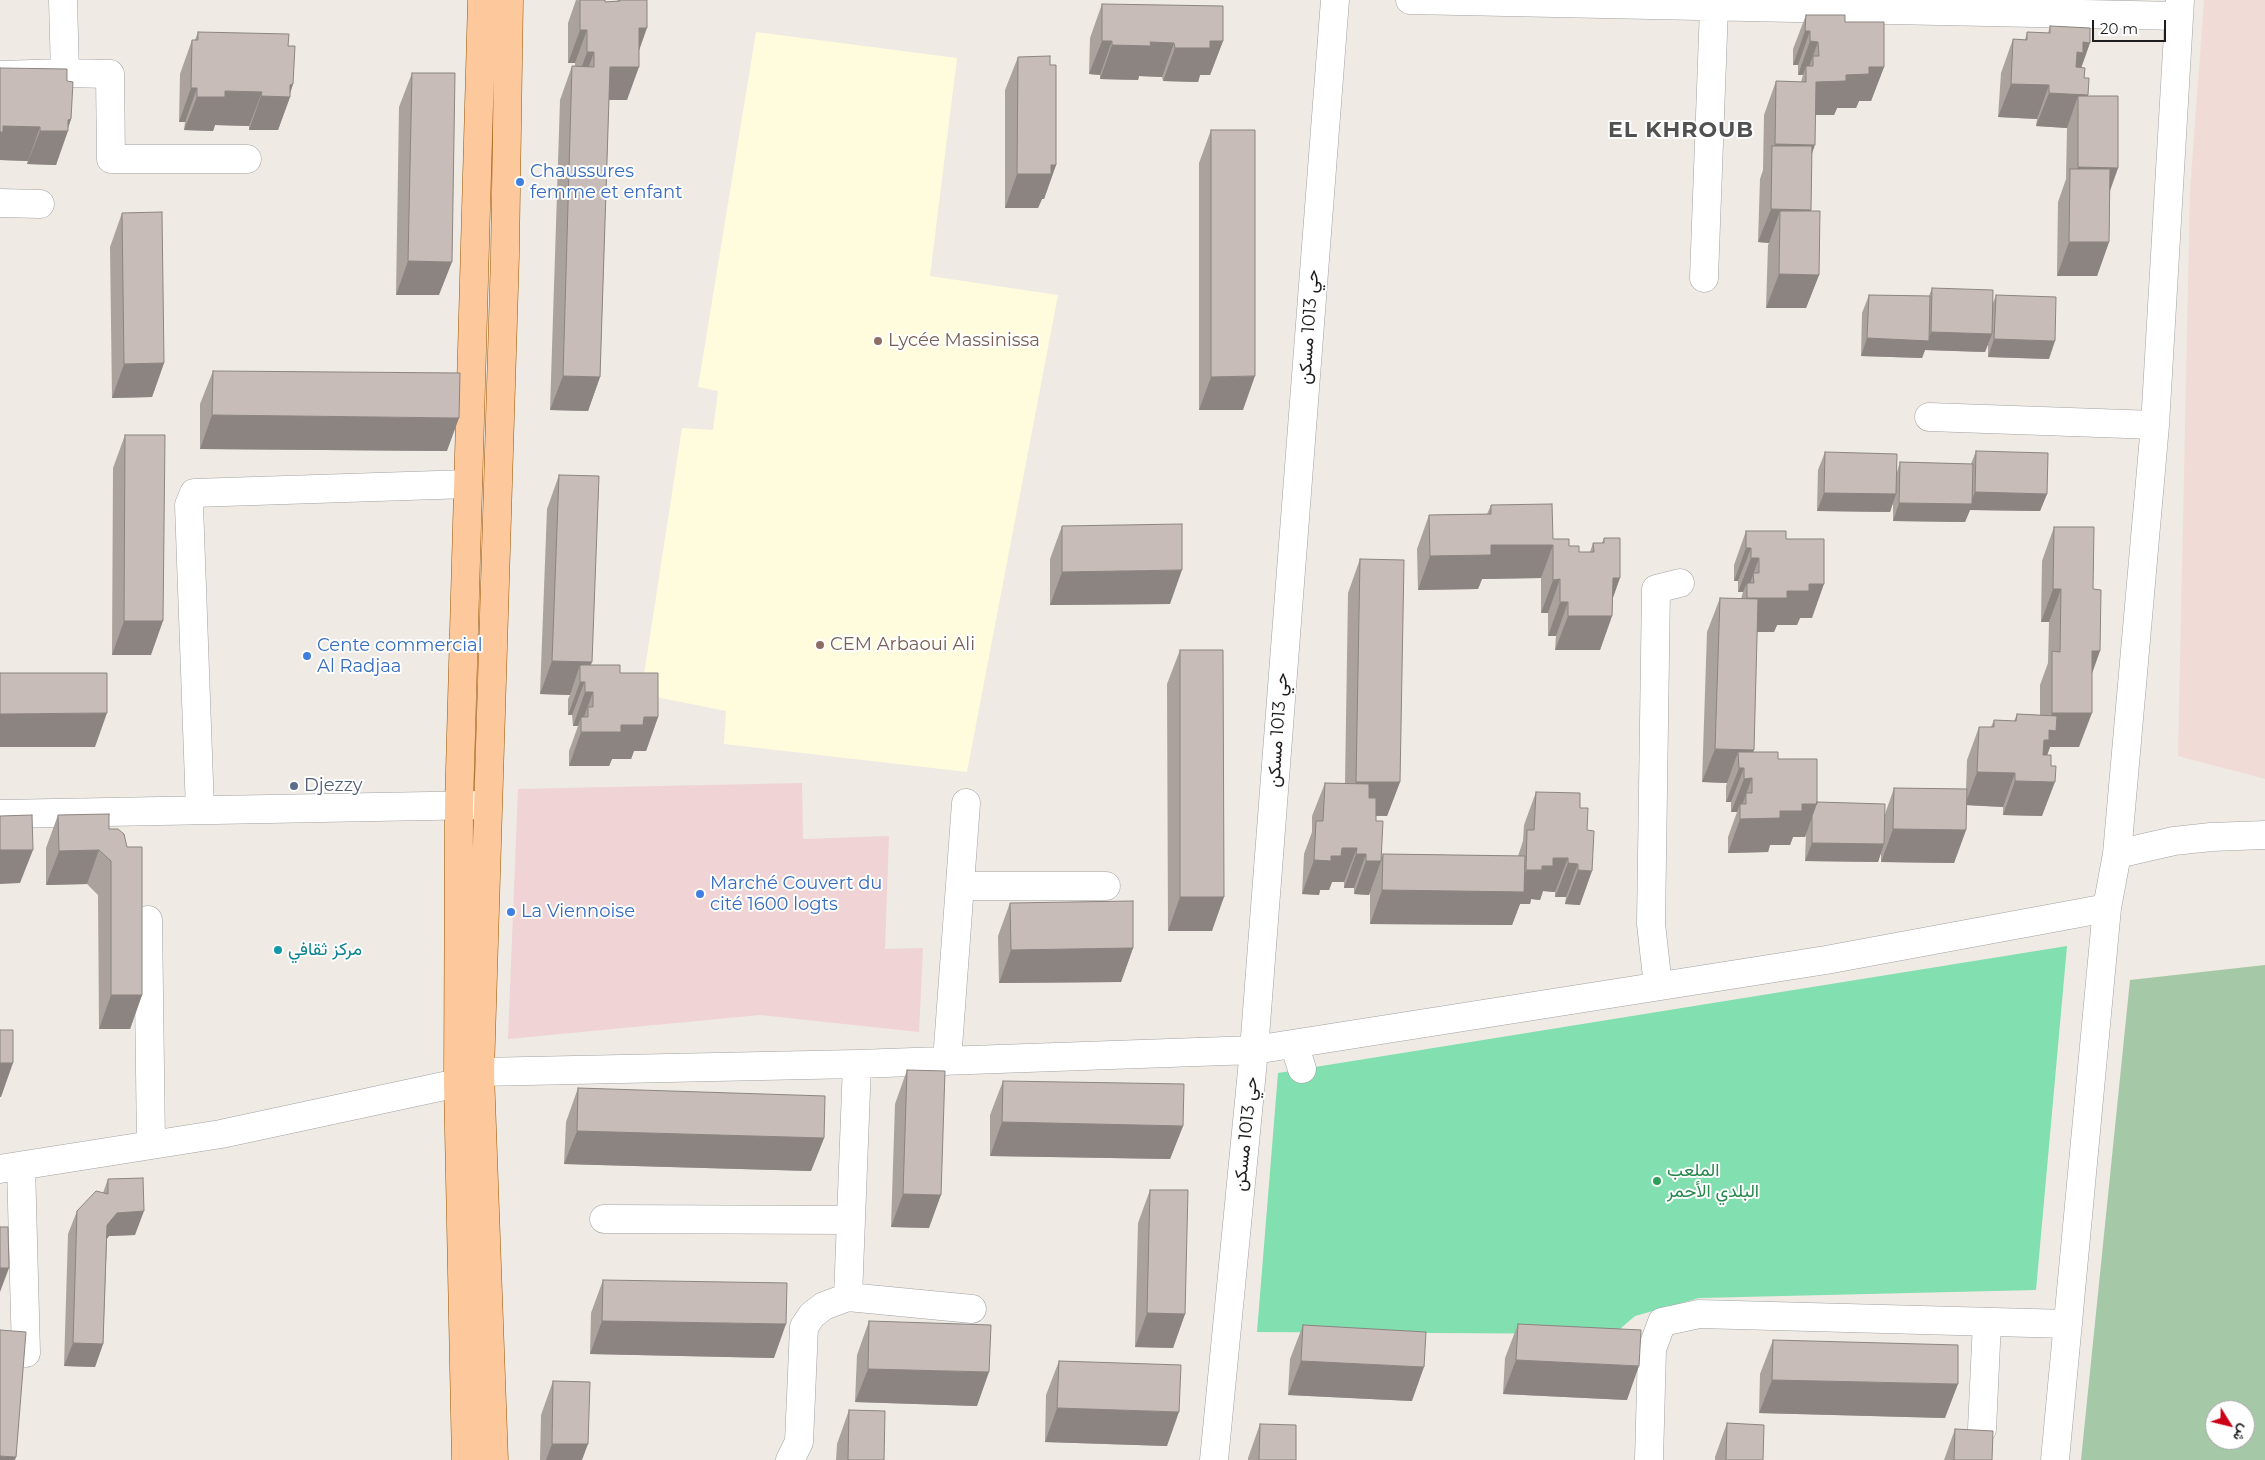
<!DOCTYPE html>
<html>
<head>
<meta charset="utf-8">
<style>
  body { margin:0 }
  #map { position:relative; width:2265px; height:1460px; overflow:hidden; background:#efeae4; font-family:Montserrat,Vazirmatn,sans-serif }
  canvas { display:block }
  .north { position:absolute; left:2205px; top:1400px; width:50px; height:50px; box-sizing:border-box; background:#fff; border:1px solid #a5a5a5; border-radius:50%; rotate:126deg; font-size:14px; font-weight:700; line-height:20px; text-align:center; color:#1e1e1e }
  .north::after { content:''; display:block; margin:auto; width:18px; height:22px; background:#cc0016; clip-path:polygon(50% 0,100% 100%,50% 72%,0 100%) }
  .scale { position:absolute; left:2092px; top:20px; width:74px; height:22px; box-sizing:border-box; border:2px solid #1e1e1e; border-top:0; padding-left:6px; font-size:15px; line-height:18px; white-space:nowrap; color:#1e1e1e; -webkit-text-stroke:4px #fff; paint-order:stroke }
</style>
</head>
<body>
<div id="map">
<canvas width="2265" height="1460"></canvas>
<div class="north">ش</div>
<div class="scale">20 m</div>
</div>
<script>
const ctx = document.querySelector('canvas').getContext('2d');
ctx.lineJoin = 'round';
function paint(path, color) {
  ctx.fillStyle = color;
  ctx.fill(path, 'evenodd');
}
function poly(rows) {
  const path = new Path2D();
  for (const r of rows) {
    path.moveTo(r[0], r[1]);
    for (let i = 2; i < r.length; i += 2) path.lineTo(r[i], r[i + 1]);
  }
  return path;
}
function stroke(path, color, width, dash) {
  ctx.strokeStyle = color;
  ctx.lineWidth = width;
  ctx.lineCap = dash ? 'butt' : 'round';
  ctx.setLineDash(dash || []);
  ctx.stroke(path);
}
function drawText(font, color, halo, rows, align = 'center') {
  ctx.font = font + ' Montserrat,Vazirmatn,sans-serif';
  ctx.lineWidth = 4;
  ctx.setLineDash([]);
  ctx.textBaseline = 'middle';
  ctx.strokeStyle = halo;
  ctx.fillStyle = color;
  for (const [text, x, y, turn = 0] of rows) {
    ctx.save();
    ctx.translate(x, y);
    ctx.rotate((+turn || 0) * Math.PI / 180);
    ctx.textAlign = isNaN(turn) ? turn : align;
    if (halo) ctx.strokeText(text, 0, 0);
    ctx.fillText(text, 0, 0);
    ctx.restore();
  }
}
paint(poly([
  [802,783,803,839,889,836,885,949,923,948,919,1032,760,1015,508,1039,518,789]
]), '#f0d3d5');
paint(poly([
  [756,32,957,58,930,276,1058,295,967,772,724,744,726,711,641,694,682,428,713,430,718,391,698,387]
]), '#fffbdd');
paint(poly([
  [2204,0,2265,0,2265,779,2178,756,2190,192]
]), '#f1dbd7');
paint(poly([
  [2265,965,2265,1460,2081,1460,2130,980],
  [2215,1410,2245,1410,2245,1440,2215,1440]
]), '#a5c8a6');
paint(poly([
  [2067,946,2036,1290,1699,1298,1635,1316,1614,1334,1257,1332,1278,1073]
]), '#81dfb0');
const minor = poly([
  [1410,0,2179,16],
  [65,73,110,74,111,159,247,159],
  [0,75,65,73,63,0],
  [0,203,40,204],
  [1704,278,1714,7],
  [1929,417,2155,425],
  [200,810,189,505,194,493,468,484],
  [0,814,483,805],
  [2117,854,2174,841,2211,837,2265,835],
  [960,886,1106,886],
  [148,920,151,1145],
  [1658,986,1651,924,1656,589,1680,583],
  [1294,1044,1302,1069],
  [947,1061,966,803],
  [0,1169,221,1134,458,1083,480,1072,857,1064,1254,1050,1826,960,2107,908],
  [604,1219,851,1220],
  [848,1297,972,1309],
  [0,1350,26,1353,21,1166],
  [1982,1429,1987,1322],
  [790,1460,799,1442,804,1327,812,1315,824,1306,848,1297,857,1064],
  [1214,1460,1254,1050,1335,0],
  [1649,1460,1652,1349,1662,1322,1699,1314,2068,1324],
  [2055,1460,2107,908,2117,854,2155,425,2180,0]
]);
const major = poly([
  [466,1460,458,1083,459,805,482,0],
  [494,1460,480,1072,505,255,509,0]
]);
stroke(minor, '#a2a2a2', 29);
stroke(major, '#985500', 29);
stroke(minor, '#fff', 28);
stroke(major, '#fdc89b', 28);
paint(poly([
  [576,0,605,2,617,1,618,0,647,0,639,49,627,100,609,100,600,377,588,411,550,410,560,100,572,66,575,66,575,63,568,63,568,23],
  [1102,4,1223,41,1210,75,1200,75,1198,82,1163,81,1162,77,1139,76,1138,80,1100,79,1100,75,1089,74,1090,38],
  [1806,15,1845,22,1884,67,1871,101,1859,101,1856,108,1837,108,1834,115,1815,115,1812,153,1810,211,1819,275,1806,308,1766,308,1768,245,1769,243,1758,242,1760,179,1763,170,1764,115,1776,81,1801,82,1803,75,1798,75,1798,65,1793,65,1793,49],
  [2050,26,2081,67,2084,78,2088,95,2088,96,2118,168,2110,191,2109,242,2097,276,2057,276,2058,202,2066,179,2067,128,2036,126,2037,119,1998,117,2001,73,2013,39,2025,40,2027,32,2048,33],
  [198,32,288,46,293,84,290,93,290,97,278,130,249,130,249,126,215,125,213,131,184,130,185,122,179,122,180,74,192,40,195,40],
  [1018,57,1050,65,1056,165,1044,199,1042,199,1038,208,1005,208,1005,90],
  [0,68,67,81,71,119,56,165,27,164,28,161,0,160],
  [412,73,439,295,396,295,399,107],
  [1211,130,1243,410,1199,410,1199,163],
  [122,213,164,363,152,397,112,398,110,247],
  [1932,288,1993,303,1996,295,2049,359,1988,357,1988,344,1985,352,1925,350,1922,358,1861,356,1862,313,1869,295,1929,296],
  [213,371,447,451,200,449,200,404],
  [125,435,151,655,112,655,113,468],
  [1976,451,2047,494,2040,511,1970,510,1965,522,1893,521,1893,503,1890,512,1817,511,1818,470,1825,452,1897,472,1900,462,1971,464],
  [559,475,591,665,620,673,658,717,646,751,634,751,631,759,612,759,609,766,569,766,569,751,578,726,573,726,572,715,568,715,568,699,570,695,540,694,547,509],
  [1491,505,1553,539,1569,546,1579,552,1590,552,1593,543,1602,543,1604,538,1613,599,1612,616,1600,650,1555,650,1556,636,1548,636,1548,613,1541,613,1541,578,1482,579,1478,589,1418,590,1417,549,1429,515,1487,514],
  [1062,526,1170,604,1050,605,1050,559],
  [2054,527,2092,674,2079,747,2050,747,2047,755,2042,816,2003,815,2003,807,1966,805,1966,830,1954,863,1881,862,1881,852,1878,862,1805,861,1806,834,1805,837,1793,837,1790,845,1770,845,1768,852,1728,853,1728,837,1737,812,1731,812,1731,802,1726,802,1726,786,1727,783,1702,782,1707,632,1720,598,1741,599,1743,592,1738,592,1738,581,1734,581,1734,565,1746,531,1786,539,1812,618,1800,618,1797,625,1777,625,1774,632,1757,632,1753,752,1778,759,1817,802,1885,814,1894,788,1966,789,1967,760,1979,727,1991,727,1994,720,2014,721,2017,714,2040,715,2040,685,2048,663,2049,622,2041,622,2042,561],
  [1360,559,1400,782,1387,816,1376,816,1376,821,1381,858,1383,854,1518,856,1523,841,1524,825,1536,792,1580,808,1580,905,1565,904,1566,897,1555,897,1555,892,1543,891,1540,900,1531,899,1530,904,1520,904,1512,925,1370,924,1370,891,1369,895,1354,894,1354,888,1344,888,1344,882,1332,882,1329,890,1320,890,1319,895,1302,894,1304,854,1312,832,1312,816,1325,783,1345,783,1348,593],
  [1180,650,1212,931,1168,931,1167,684],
  [58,815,109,829,127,847,142,995,130,1029,99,1029,98,895,87,884,46,885,46,848],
  [1010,903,1133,948,1121,982,999,983,998,936],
  [907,1070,929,1228,891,1227,895,1104],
  [1003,1081,1183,1126,1170,1159,990,1156,990,1115],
  [578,1088,824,1138,811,1171,564,1164,566,1122],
  [108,1179,135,1235,109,1236,107,1239,103,1344,95,1367,64,1366,68,1234,77,1211,103,1193],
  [1150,1190,1185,1314,1173,1348,1135,1347,1138,1223],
  [603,1280,774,1358,590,1354,591,1313],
  [869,1321,977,1406,855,1402,857,1355],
  [1518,1324,1627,1400,1503,1394,1505,1358],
  [1303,1325,1412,1401,1288,1395,1290,1359],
  [1773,1340,1945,1418,1759,1413,1760,1374],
  [1059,1361,1167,1446,1045,1442,1046,1395],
  [553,1381,582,1460,540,1460,541,1415],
  [849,1410,884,1460,836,1460,837,1444],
  [1727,1423,1763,1460,1715,1460,1715,1457],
  [1260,1424,1296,1460,1248,1460,1248,1458],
  [1955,1429,1992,1460,1944,1460]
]), '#aba29d');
paint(poly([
  [639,28,647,28,635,62],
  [580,30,587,30,575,63,568,63],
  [1805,31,1810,31,1798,65,1793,65],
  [1102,41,1112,41,1100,75,1089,74],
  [1210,41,1223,41,1210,75,1200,75,1198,82,1163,81,1175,48],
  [1810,41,1818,42,1806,75,1806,66,1803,75,1798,75],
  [1150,42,1174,43,1162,77,1139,76,1138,80,1100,79,1112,45],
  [2083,42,2090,43,2078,77,2074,76,2077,52],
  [587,52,594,52,582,86,575,86],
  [610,67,639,67,627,100,598,100],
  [1869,67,1884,67,1871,101,1859,101,1856,108,1837,108,1834,115,1804,115,1816,82,1846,75],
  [293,84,289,97,290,97,278,130,249,130,261,96],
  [2011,84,2049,85,2037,119,1998,117],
  [191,88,197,88,185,122,179,122],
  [225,91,262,92,249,126,215,125,213,131,184,130,197,97],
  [2049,93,2088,95,2078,122,2078,96,2067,128,2036,126],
  [71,119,67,131,68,131,56,165,27,164,40,131],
  [3,126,40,127,28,161,0,160,0,132],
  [1775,144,1815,145,1803,179,1772,154],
  [1051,165,1056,165,1044,199,1042,199,1038,208,1005,208,1017,174],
  [2078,167,2118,168,2106,201,2070,191],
  [1771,209,1811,210,1798,243,1780,211,1769,243,1758,242],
  [2069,242,2109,242,2097,276,2057,276],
  [408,261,452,262,439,295,396,295],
  [1779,274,1819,275,1806,308,1766,308],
  [1931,332,1992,334,1985,352,1925,350,1922,358,1861,356,1867,338,1928,341],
  [1994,339,2055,341,2049,359,1988,357],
  [164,363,152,397,112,398,124,364],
  [563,376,600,377,588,411,550,410],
  [1255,376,1243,410,1199,410,1211,377],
  [212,415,459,418,447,451,200,449],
  [1975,492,2047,494,2040,511,1970,510,1965,522,1893,521,1899,503,1970,504],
  [1824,493,1896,494,1890,512,1817,511],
  [1491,545,1553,545,1541,578,1482,579,1478,589,1418,590,1430,556],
  [1746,548,1751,548,1738,581,1734,581],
  [1751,558,1759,558,1747,592,1747,583,1743,592,1738,592],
  [1182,570,1170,604,1050,605,1062,572],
  [1613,578,1620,578,1608,612],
  [1560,579,1548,613,1541,613,1553,580],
  [1809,584,1824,584,1812,618,1800,618,1797,625,1777,625,1774,632,1734,632,1747,598,1787,591],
  [2053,589,2061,589,2049,622,2041,622],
  [1560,602,1568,602,1556,636,1548,636],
  [1568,616,1612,616,1600,650,1555,650],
  [124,621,163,621,151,655,112,655],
  [2092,651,2100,651,2088,685],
  [552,661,592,662,572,715,568,715,580,682,580,665,570,695,540,694],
  [585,692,593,692,581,725,581,717,578,726,573,726],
  [107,713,95,747,0,747,0,714],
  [2052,713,2092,713,2079,747,2050,747,2044,764,2039,747],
  [644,717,658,717,646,751,634,751,631,759,612,759,609,766,569,766,581,732,621,725],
  [1715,749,1754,750,1744,777,1744,768,1731,802,1726,802,1739,768,1738,752,1727,783,1702,782],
  [1977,772,2015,773,2003,807,1965,805],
  [1752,778,1740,811,1740,804,1737,812,1731,812,1744,779],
  [2015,781,2055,782,2042,816,2003,815],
  [1356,782,1400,782,1387,816,1344,815],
  [1802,804,1817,804,1805,837,1793,837,1790,845,1770,845,1768,852,1728,853,1740,819,1780,811],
  [1893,829,1966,830,1954,863,1881,862],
  [1812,843,1884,844,1878,862,1805,861],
  [1342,848,1357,848,1344,882,1332,882,1329,890,1320,890,1319,895,1302,894,1314,860,1331,856],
  [0,850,33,850,20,883,0,884],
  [99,850,87,884,46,885,59,851],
  [1356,854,1366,854,1354,888,1344,888],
  [1553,858,1568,858,1555,892,1543,891,1540,900,1531,899,1530,904,1520,904,1512,925,1370,924,1382,890,1518,891,1526,870,1542,866],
  [1366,861,1381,861,1369,895,1354,894],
  [1568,863,1578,864,1566,897,1555,897],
  [1578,870,1592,871,1580,905,1565,904],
  [1180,897,1224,897,1212,931,1168,931],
  [1133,948,1121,982,999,983,1011,950],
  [111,995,142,995,130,1029,99,1029],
  [0,1063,13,1063,1,1097,0,1097],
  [1002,1122,1183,1126,1170,1159,990,1156],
  [577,1131,824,1138,811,1171,564,1164],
  [903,1194,941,1195,929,1228,891,1227],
  [144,1211,135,1235,109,1236,99,1248,107,1225,117,1213],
  [0,1268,9,1268,0,1292],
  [1147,1313,1185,1314,1173,1348,1135,1347],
  [602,1321,786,1324,774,1358,590,1354],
  [73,1343,103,1344,95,1367,64,1366],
  [1516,1360,1639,1366,1627,1400,1503,1394],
  [1301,1361,1424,1367,1412,1401,1288,1395],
  [868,1369,989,1372,977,1406,855,1402],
  [1772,1380,1958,1384,1945,1418,1759,1413],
  [1057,1408,1179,1412,1167,1446,1045,1442],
  [552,1444,588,1444,582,1460,546,1460],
  [0,1456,16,1457,15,1460,0,1460]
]), '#8b8480');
const building = poly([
  [580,0,605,0,605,2,620,1,620,0,647,0,647,28,639,28,639,67,610,67,600,377,563,376,572,66,594,67,594,52,587,52,587,30,580,30,580,0],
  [1102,4,1223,6,1223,41,1210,41,1210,48,1175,48,1174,43,1150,42,1151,46,1112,45,1112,41,1102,41,1102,4],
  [1806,15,1845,15,1845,22,1884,22,1884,67,1869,67,1869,74,1846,75,1846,81,1816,82,1815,145,1775,144,1776,81,1806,82,1806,66,1813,66,1813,56,1819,56,1818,42,1810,41,1810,31,1805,31,1806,15],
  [2050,26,2090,28,2090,43,2083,42,2083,53,2077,52,2076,67,2085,68,2084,78,2089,78,2088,95,2049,93,2049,85,2011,84,2013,39,2027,40,2027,32,2050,33,2050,26],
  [198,32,289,34,288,46,295,46,293,84,290,85,290,97,261,96,262,92,225,91,225,97,197,97,197,88,191,88,192,40,198,40,198,32],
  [1050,56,1050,65,1056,65,1056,165,1051,165,1051,174,1017,174,1018,57,1050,56],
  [0,68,67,69,67,81,73,82,71,119,68,120,68,131,40,131,40,127,3,126,3,132,0,132,0,68],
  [412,73,455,73,452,262,408,261,412,73],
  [2078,96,2118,96,2118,168,2078,167,2078,96],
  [1211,130,1255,130,1255,376,1211,377,1211,130],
  [1772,146,1812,146,1811,210,1771,209,1772,146],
  [2070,169,2110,169,2109,242,2069,242,2070,169],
  [1780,211,1820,211,1819,275,1779,274,1780,211],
  [162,212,164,363,124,364,122,213,162,212],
  [1932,288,1993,290,1992,334,1931,332,1932,288],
  [1869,295,1930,296,1929,341,1867,338,1869,295],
  [1996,295,2056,297,2055,341,1994,339,1996,295],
  [213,371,460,373,459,418,212,415,213,371],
  [125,435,165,435,163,621,124,621,125,435],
  [1976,451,2048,453,2047,494,1975,492,1976,451],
  [1825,452,1897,454,1896,494,1824,493,1825,452],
  [1900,462,1973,464,1972,504,1899,503,1900,462],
  [559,475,599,476,592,662,552,661,559,475],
  [1552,504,1553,539,1569,539,1569,546,1579,546,1579,552,1594,552,1593,543,1604,543,1604,538,1620,538,1620,578,1613,578,1612,616,1568,616,1568,602,1560,602,1560,579,1553,580,1553,545,1491,545,1491,555,1430,556,1429,515,1491,514,1491,505,1552,504],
  [1182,524,1182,570,1062,572,1062,526,1182,524],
  [2054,527,2094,527,2093,589,2101,590,2100,651,2092,651,2092,713,2052,713,2052,651,2060,652,2061,589,2053,589,2054,527],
  [1746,531,1786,531,1786,539,1824,539,1824,584,1809,584,1809,591,1787,591,1787,598,1747,598,1747,583,1754,583,1753,573,1759,573,1759,558,1751,558,1751,548,1746,548,1746,531],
  [1360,559,1404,560,1400,782,1356,782,1360,559],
  [1720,598,1758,599,1754,750,1715,749,1720,598],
  [1180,650,1223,650,1224,897,1180,897,1180,650],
  [580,665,620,665,620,673,658,673,658,717,644,717,643,725,621,725,621,732,581,732,581,717,588,717,588,707,593,707,593,692,585,692,585,682,580,682,580,665],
  [0,673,107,673,107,713,0,714,0,673],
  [2017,714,2057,716,2056,731,2049,730,2049,740,2044,740,2043,755,2051,755,2051,766,2056,766,2055,782,2015,781,2015,773,1977,772,1979,727,1994,727,1994,720,2016,721,2017,714],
  [1738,752,1778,752,1778,759,1817,759,1817,804,1802,804,1802,811,1780,811,1780,818,1740,819,1740,804,1746,804,1746,793,1752,793,1752,778,1744,779,1744,768,1739,768,1738,752],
  [1325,783,1369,784,1369,798,1376,798,1376,821,1383,821,1381,861,1366,861,1366,854,1356,854,1357,848,1342,848,1341,856,1331,856,1331,861,1314,860,1316,821,1323,821,1325,783],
  [1894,788,1967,789,1966,830,1893,829,1894,788],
  [1536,792,1580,793,1580,808,1588,808,1587,830,1594,831,1592,871,1578,870,1578,864,1568,863,1568,858,1553,858,1553,866,1542,866,1542,870,1526,870,1527,830,1534,830,1536,792],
  [1817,802,1885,804,1884,844,1812,843,1812,816,1817,802],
  [109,814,109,829,118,829,124,834,127,847,142,847,142,995,111,995,111,861,99,850,59,851,58,815,109,814],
  [32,815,33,850,0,850,0,816,32,815],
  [1383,854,1525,856,1524,892,1382,890,1383,854],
  [1133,901,1133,948,1011,950,1010,903,1133,901],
  [0,1030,13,1030,13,1063,0,1063,0,1030],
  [907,1070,945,1071,941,1195,903,1194,907,1070],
  [1003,1081,1184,1084,1183,1126,1002,1122,1003,1081],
  [578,1088,825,1096,824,1138,577,1131,578,1088],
  [143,1178,144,1211,117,1213,107,1225,103,1344,73,1343,77,1211,96,1191,108,1194,108,1179,143,1178],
  [1150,1190,1188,1190,1185,1314,1147,1313,1150,1190],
  [0,1227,8,1227,9,1268,0,1268,0,1227],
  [603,1280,787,1283,786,1324,602,1321,603,1280],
  [869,1321,991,1325,989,1372,868,1369,869,1321],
  [1518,1324,1641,1330,1639,1366,1516,1360,1518,1324],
  [1303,1325,1426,1332,1424,1367,1301,1361,1303,1325],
  [0,1330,26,1332,16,1457,0,1456,0,1330],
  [1773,1340,1958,1345,1958,1384,1772,1380,1773,1340],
  [1059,1361,1181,1365,1179,1412,1057,1408,1059,1361],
  [553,1381,590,1382,588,1444,552,1444,553,1381],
  [849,1410,885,1411,884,1460,848,1460,849,1410],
  [1727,1423,1764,1425,1763,1460,1726,1460,1727,1423],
  [1260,1424,1296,1425,1296,1460,1259,1460,1260,1424],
  [1955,1429,1993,1431,1992,1460,1954,1460,1955,1429]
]);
paint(building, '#c7bcb7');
stroke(building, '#8b8480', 1);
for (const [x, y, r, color] of [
  [520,182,5,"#3f7fe0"],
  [878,341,5,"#8d6e63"],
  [820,645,5,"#8d6e63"],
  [307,656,5,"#3f7fe0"],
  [294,786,5,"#5c6f8a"],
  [700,894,5,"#3f7fe0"],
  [511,912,5,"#3f7fe0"],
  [278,950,5,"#0f9aa8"],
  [1657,1181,5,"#2e9e5b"]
]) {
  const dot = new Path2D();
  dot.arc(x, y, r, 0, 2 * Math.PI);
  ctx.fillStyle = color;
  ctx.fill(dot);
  stroke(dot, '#fff', 2);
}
drawText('18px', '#366cbe', '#fff', [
  ["Chaussures",530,172],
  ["femme et enfant",530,193],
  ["Cente commercial",317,646],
  ["Al Radjaa",317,667],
  ["Marché Couvert du",710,884],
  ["cité 1600 logts",710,905],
  ["La Viennoise",521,912]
], 'left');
drawText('18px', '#1e1e1e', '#fff', [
  ["حي 1013 مسكن",1309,327,-86],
  ["حي 1013 مسكن",1278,730,-86],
  ["حي 1013 مسكن",1246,1134,-84]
]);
drawText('18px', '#785e54', '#fff', [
  ["Lycée Massinissa",888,341],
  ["CEM Arbaoui Ali",830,645]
], 'left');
drawText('18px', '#4e5e75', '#fff', [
  ["Djezzy",304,786]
], 'left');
drawText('18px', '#0d838f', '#fff', [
  ["مركز ثقافي",288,950]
], 'left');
drawText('18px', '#27864d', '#fff', [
  ["الملعب",1667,1171],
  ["البلدي الأحمر",1667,1192]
], 'left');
ctx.letterSpacing = '1px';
drawText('bold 22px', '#515151', '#fff', [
  ["EL KHROUB",1681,131]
]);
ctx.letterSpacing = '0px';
</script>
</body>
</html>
